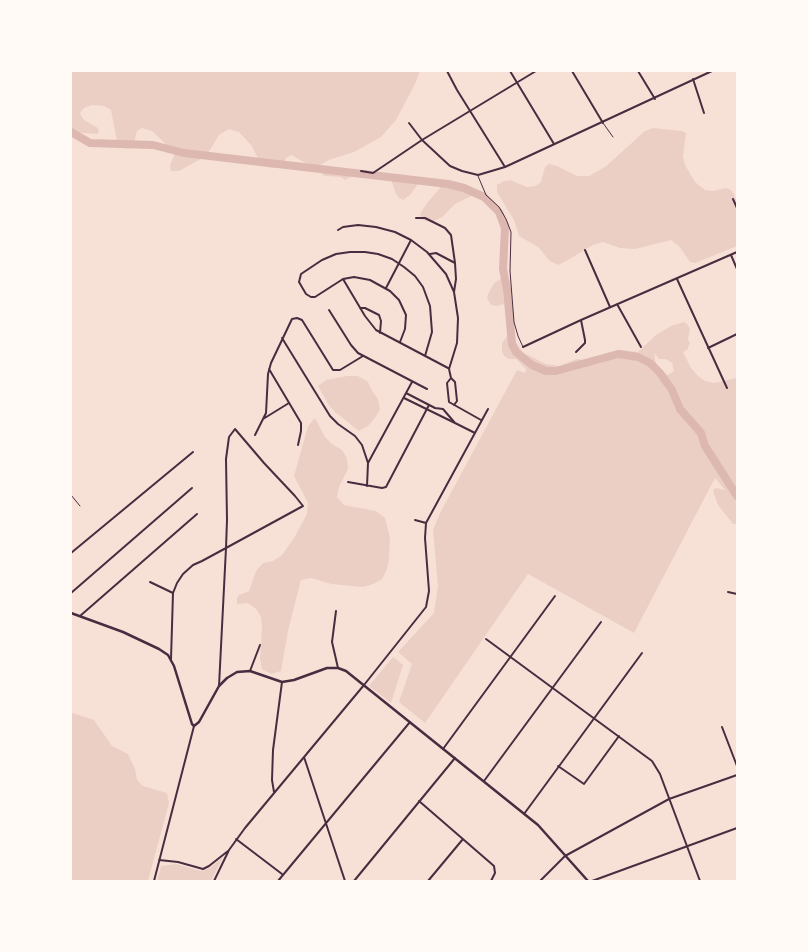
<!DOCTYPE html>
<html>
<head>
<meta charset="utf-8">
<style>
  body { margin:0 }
  #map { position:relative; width:808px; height:952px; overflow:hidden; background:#f7e1d7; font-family:Karla,sans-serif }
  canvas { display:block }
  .frame { position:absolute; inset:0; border:72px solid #fffaf5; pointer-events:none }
</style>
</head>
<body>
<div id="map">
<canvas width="808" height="952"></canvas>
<div class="frame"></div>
</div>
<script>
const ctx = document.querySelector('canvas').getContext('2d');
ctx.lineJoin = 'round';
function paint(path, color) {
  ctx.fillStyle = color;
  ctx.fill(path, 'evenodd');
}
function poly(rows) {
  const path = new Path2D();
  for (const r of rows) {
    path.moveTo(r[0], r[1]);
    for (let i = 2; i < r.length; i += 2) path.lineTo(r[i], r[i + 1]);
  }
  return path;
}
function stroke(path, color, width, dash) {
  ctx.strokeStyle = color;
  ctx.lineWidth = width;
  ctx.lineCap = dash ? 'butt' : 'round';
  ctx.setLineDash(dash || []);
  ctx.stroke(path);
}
paint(poly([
  [71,71,420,71,415,84,396,120,381,137,354,152,329,160,318,166,318,170,321,171,356,174,345,180,341,177,325,176,313,167,291,155,286,158,283,165,279,167,272,168,264,166,261,164,251,145,239,132,229,129,219,135,208,153,201,159,179,171,171,171,170,165,174,156,173,151,152,131,142,128,137,131,134,143,130,149,122,148,119,145,117,141,111,110,104,106,93,105,86,107,82,110,80,114,84,120,98,128,99,132,97,134,71,132],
  [653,128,682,131,686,133,683,156,685,165,695,182,705,190,713,191,726,188,731,190,734,194,737,203,737,246,695,263,690,262,679,246,671,240,635,249,620,248,603,242,593,245,568,260,558,265,550,261,538,247,519,236,514,220,497,192,497,185,504,181,510,180,527,187,536,186,541,182,545,167,549,164,557,166,577,176,589,176,605,167,645,131],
  [390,177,421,180,410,195,403,200,399,198,396,194],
  [439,182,455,185,475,194,455,204,442,217,432,222,422,220,420,214,427,203,440,188],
  [502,278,504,304,497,306,491,305,487,298,488,294,494,283],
  [684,322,687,324,690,329,688,339,690,343,687,350,683,352,691,368,698,376,705,381,714,383,737,378,737,524,733,524,718,505,713,491,715,488,725,490,715,478,634,633,528,574,425,723,399,702,412,664,398,652,434,613,438,586,433,530,440,513,517,370,525,373,526,369,516,359,509,359,504,356,502,351,502,343,510,332,519,347,524,353,546,364,559,366,577,359,586,360,622,350,638,352,656,335,671,326],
  [654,353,659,359,666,359,672,363,674,371,668,375,664,373,656,364],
  [347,376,358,376,368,382,372,391,378,399,380,409,375,418,368,426,359,431,335,412,328,404,318,386,326,380],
  [315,418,325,437,332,444,342,450,347,458,348,469,339,487,337,497,344,505,376,511,385,518,390,538,389,559,387,569,382,579,373,584,363,587,331,584,311,578,301,580,288,631,281,671,271,674,262,669,260,659,262,628,261,617,256,609,248,603,237,604,237,598,239,595,249,591,256,571,263,563,273,561,282,555,294,538,307,514,308,503,294,476,308,426],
  [393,657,403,665,391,703,369,686],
  [73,713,94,720,112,746,128,754,135,769,137,780,143,786,167,793,169,803,148,881,71,881,71,714],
  [223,857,211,881,157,881,161,866,176,864,201,871,210,868]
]), '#ebcfc5');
stroke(poly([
  [71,132,90,143,153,145,184,153,448,184,464,188,484,197,499,212,505,228,503,269,507,290,512,344,516,352,532,365,546,371,556,371,618,354,638,357,650,363,660,373,672,390,680,409,701,433,705,446,737,496]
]), '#dcb8b0', 8);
stroke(poly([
  [603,123,613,137],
  [478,176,486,195,499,207,506,219,511,232,510,271,514,322,518,336,523,347],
  [71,495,80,506]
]), '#4a2c40', 1);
stroke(poly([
  [447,71,457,90,505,167],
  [510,71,554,144],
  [572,71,603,123],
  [638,71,655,99],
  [693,79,704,113],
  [409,123,422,140,450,166,462,171,478,175,505,167,712,71],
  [361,171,373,173,422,140,536,71],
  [733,199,737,208],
  [416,218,425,218,445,228,451,235,455,263,456,279,454,292],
  [338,230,343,227,358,225,376,227,395,232,411,240,427,252,446,274,454,292,458,318,457,343,449,369,451,378,455,382,457,401,454,405],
  [585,250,610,307],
  [430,254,436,253,455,263],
  [731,255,737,269],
  [343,279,365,316,376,330,448,368],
  [677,279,727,388],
  [386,288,411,240],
  [617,304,641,347],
  [360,308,365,308,379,315,381,321,380,333],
  [329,310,351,345,358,353,427,389],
  [282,338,330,416,338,424,355,436,362,445,368,463,367,486],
  [400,342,405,329,406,315,399,300,390,291,370,280,354,277,343,279,315,297,311,297,306,294,299,282,301,274,322,260,336,254,350,252,365,252,378,254,392,259,404,267,415,276,423,287,430,306,432,332,425,356],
  [523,347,581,320,737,252],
  [708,348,737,334],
  [576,352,585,343,585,340,581,320],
  [269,369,301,423,301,431,298,445],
  [451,378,447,383,449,402,481,420],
  [404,398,455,423,443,409,435,408,406,393],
  [263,419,289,403],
  [455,423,475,433],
  [255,435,266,413,268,374,271,363,292,319,297,318,302,320,333,370,340,370,363,356],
  [368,463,412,382],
  [348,482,382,488,386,487,429,405],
  [415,520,426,523],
  [71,553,193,452],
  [150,582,173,593],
  [728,592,737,594],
  [71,593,192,488],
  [336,611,332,642,338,668],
  [80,616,197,514],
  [486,639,652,761,660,774,700,881],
  [171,659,173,593,177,583,183,574,193,565,202,561,226,548,303,506,295,496,264,463,235,429,229,437,226,459,227,520,226,548,219,686],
  [250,671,260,645],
  [722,727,737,766],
  [443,749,555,596],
  [304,757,345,881],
  [558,766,584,784,619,736],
  [484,781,601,622],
  [274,792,272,780,273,750,282,682],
  [419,801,494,866,495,873,491,881],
  [524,814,642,653],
  [236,839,282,874],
  [159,860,178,862,203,869,209,866,228,851],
  [154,881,194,726],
  [214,881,229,850,245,828,364,685,426,607,429,591,425,538,426,523,488,409],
  [278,881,410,722],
  [354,881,455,758],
  [428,881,463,839],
  [540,881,565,856,669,799,737,775],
  [592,881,737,828]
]), '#4a2c40', 2);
stroke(poly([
  [71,613,123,632,159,649,168,655,174,666,192,724,194,726,199,722,219,686,227,678,237,672,250,671,282,682,294,680,327,668,338,668,346,671,538,825,588,881]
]), '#4a2c40', 2.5);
</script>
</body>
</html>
